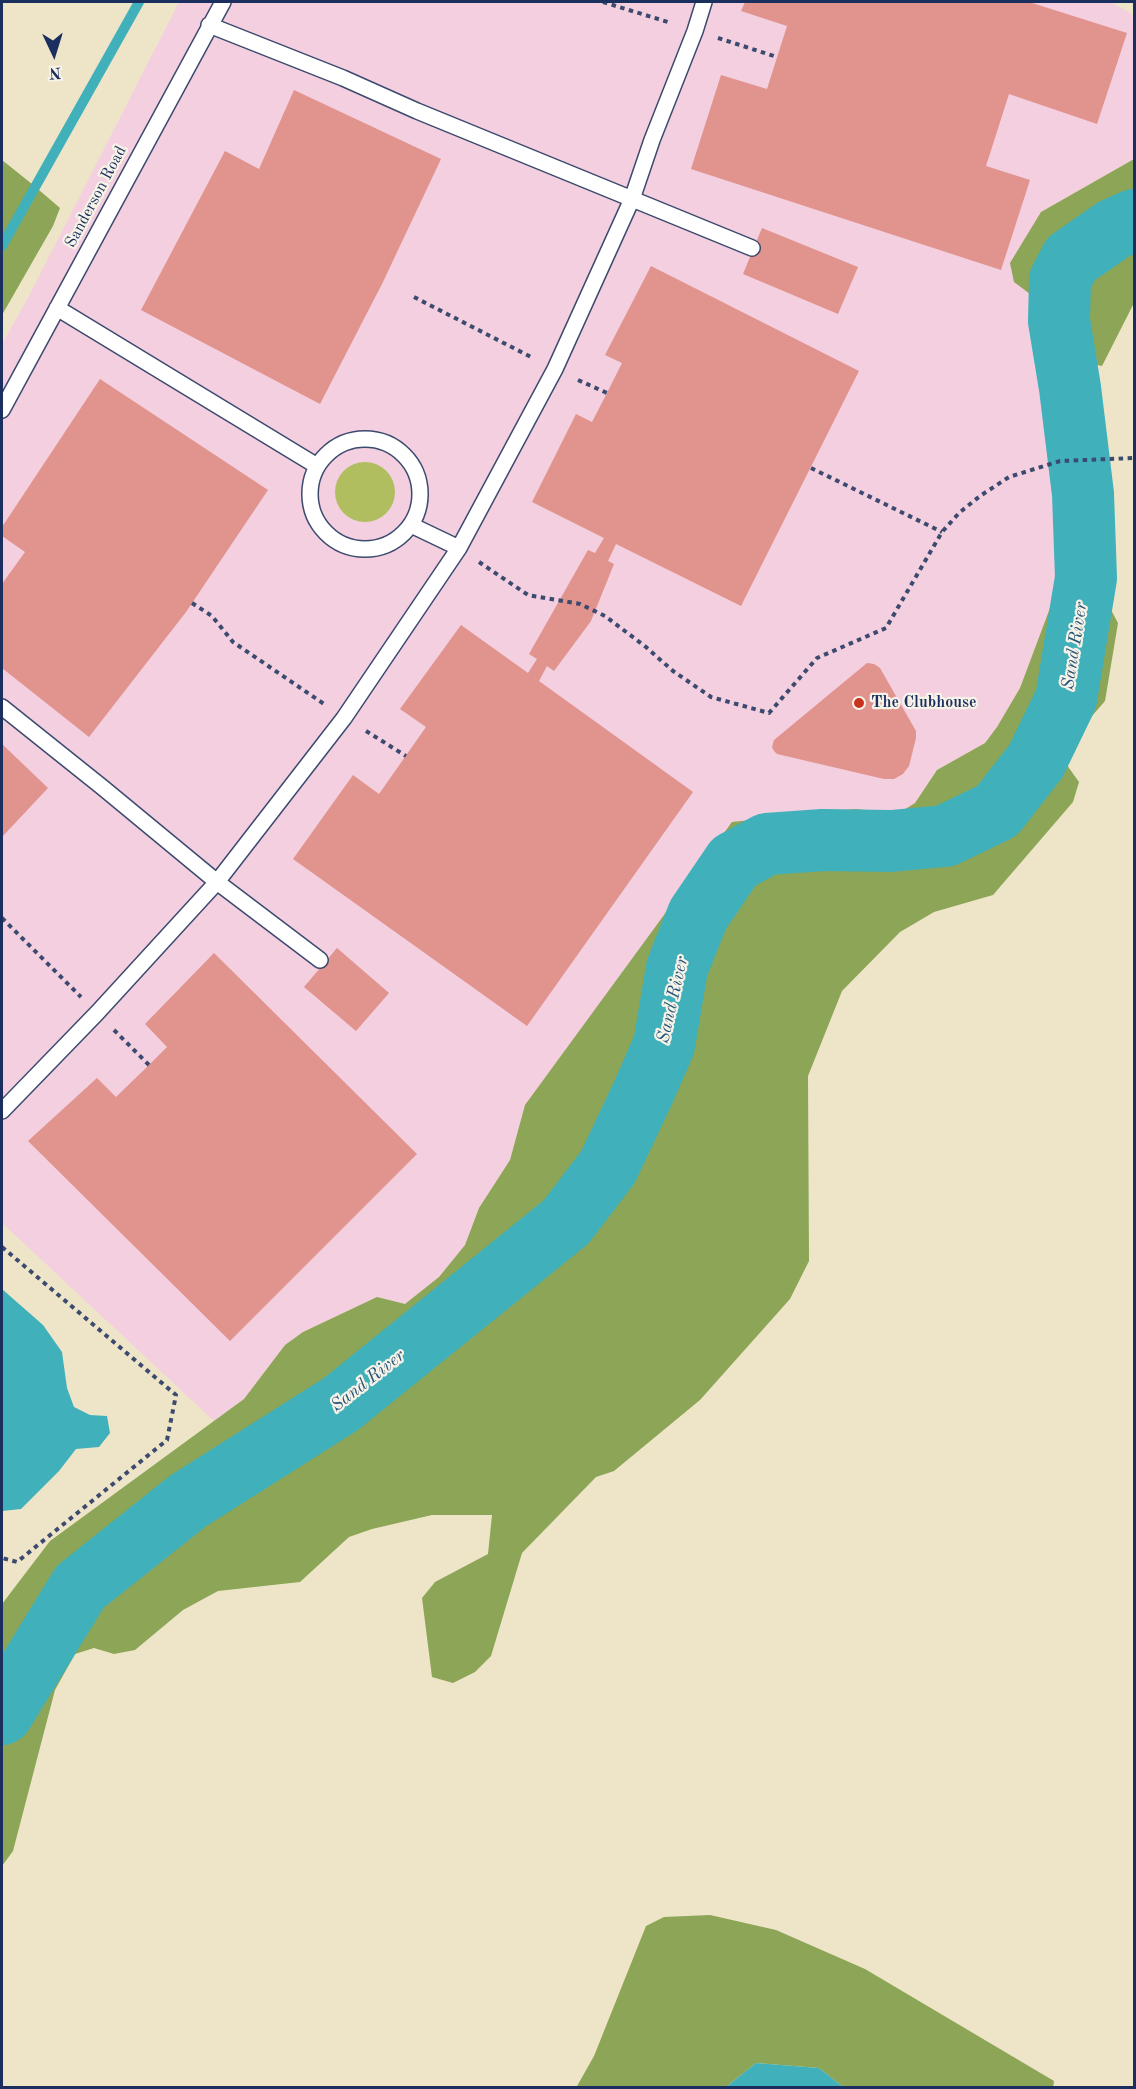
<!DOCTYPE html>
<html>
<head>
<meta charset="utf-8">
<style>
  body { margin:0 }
  #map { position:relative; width:1136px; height:2089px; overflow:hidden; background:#eee5c8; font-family:"Old Standard TT",serif }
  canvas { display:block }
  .frame { position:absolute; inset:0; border:3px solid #1b2f5e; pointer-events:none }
  .north { position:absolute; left:24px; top:24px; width:60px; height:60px; -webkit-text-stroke:4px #f7f3e8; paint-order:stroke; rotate:176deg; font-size:16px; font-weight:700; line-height:24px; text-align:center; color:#1b2f5e }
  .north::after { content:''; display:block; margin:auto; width:21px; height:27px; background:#1b2f5e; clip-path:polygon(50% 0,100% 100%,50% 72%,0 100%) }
</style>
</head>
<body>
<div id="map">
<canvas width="1136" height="2089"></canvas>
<div class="frame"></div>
<div class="north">N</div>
</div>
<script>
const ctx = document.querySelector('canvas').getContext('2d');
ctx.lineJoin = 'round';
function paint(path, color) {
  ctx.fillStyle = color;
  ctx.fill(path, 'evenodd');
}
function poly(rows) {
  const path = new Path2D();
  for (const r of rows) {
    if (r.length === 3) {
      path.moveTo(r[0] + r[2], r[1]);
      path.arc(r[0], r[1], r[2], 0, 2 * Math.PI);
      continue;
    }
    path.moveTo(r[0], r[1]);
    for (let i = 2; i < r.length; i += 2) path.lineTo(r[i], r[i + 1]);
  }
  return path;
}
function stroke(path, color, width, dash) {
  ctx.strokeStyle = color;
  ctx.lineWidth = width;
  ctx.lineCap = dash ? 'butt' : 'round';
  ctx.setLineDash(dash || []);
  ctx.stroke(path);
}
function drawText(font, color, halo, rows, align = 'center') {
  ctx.font = font + ' "Old Standard TT",serif';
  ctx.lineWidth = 4.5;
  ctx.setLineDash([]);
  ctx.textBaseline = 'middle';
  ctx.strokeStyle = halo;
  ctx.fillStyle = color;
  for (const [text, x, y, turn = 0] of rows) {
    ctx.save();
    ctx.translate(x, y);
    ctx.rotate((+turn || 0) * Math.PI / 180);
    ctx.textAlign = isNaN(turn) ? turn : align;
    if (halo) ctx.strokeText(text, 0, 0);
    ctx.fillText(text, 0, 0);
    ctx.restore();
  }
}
paint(poly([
  [179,2,1111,2,1132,14,1134,24,1134,159,1041,212,1014,282,1030,294,1060,461,1065,552,1053,600,1020,688,997,727,985,743,937,770,915,803,899,813,855,809,525,1105,510,1160,479,1208,465,1245,439,1277,405,1304,377,1297,303,1332,285,1345,244,1399,214,1421,2,1223,2,344,31,292]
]), '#f3cfdf');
paint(poly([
  [365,492,30]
]), '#b0be60');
paint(poly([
  [1134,159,1134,303,1102,366,1082,362,1030,294,1014,282,1010,263,1041,212],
  [2,160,32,184,60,208,53,226,2,315],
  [1053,600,1110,608,1118,623,1105,701,1059,754,1079,782,1073,802,993,895,934,912,900,932,842,991,808,1076,809,1261,790,1299,700,1400,614,1471,596,1477,522,1553,491,1656,475,1672,453,1683,432,1677,422,1598,435,1582,488,1554,492,1515,432,1515,372,1529,349,1537,300,1582,218,1591,183,1610,135,1650,114,1654,94,1648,75,1654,55,1690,13,1851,2,1866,2,1604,50,1541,244,1399,285,1345,303,1332,377,1297,405,1304,439,1277,465,1245,479,1208,510,1160,525,1105,732,822,855,809,899,813,915,803,937,770,985,743,997,727,1020,688],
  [710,1915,776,1930,865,1969,1054,2081,1053,2088,843,2087,819,2068,756,2063,726,2087,576,2088,594,2056,646,1926,664,1917]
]), '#8ca556');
paint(poly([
  [2,1289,43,1325,62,1352,67,1388,74,1407,90,1415,107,1416,110,1433,99,1447,76,1449,59,1471,21,1509,2,1511],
  [756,2063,819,2068,843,2087,726,2087]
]), '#40b0bb');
stroke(poly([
  [2,246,139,2]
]), '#40b0bb', 10);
stroke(poly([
  [2,1714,80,1587,188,1501,341,1404,566,1222,608,1167,643,1093,664,1045,677,968,698,915,734,862,767,844,823,840,891,841,945,836,997,811,1036,761,1066,699,1086,578,1083,494,1070,388,1059,321,1060,280,1071,259,1114,229,1134,220]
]), '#40b0bb', 62);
paint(poly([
  [745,2,1029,2,1127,33,1097,124,1009,94,986,166,1030,180,1001,270,691,169,721,75,767,89,787,26,741,11],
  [294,90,441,159,382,284,320,404,141,310,225,151,259,169],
  [762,228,858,267,838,314,743,274],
  [651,266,859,371,741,606,616,544,608,561,614,564,591,621,554,671,547,666,539,681,693,792,527,1026,293,859,353,775,379,794,426,727,400,709,461,625,528,673,537,659,529,654,588,550,595,553,604,538,532,502,576,414,592,422,607,393,622,363,605,355],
  [100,379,268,490,186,612,89,737,2,668,2,584,25,552,2,536,2,527],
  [867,663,874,664,880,668,916,731,916,738,909,766,903,774,894,779,884,779,777,754,774,751,772,747,774,740],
  [2,744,48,788,2,837],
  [337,948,389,993,356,1031,304,987],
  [214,953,417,1154,230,1341,28,1141,97,1078,116,1097,149,1065,167,1047,145,1024]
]), '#e1938d');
const lane = poly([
  [209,25,343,78,417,111,752,248],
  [57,308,317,466],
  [2,410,223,2],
  [365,494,55],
  [411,525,459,548],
  [2,707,102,787,217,882,320,960],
  [2,1111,97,1013,217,882,344,718,459,548,555,369,632,199,652,140,695,31,704,2]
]);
stroke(lane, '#3b4a6e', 18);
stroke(poly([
  [603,2,671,23],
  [718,38,777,57],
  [414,297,533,358],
  [578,380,607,393],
  [811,468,942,532],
  [479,562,528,595,580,604,605,616,646,647,673,671,711,697,769,713,817,658,886,628,942,532,959,513,980,496,1009,477,1060,461,1134,458],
  [192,603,212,616,233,642,324,704],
  [366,731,406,756],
  [2,918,81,997],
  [114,1030,149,1065],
  [2,1247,176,1395,167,1440,17,1562,2,1558]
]), '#3b4a6e', 4, [4.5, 4.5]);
stroke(lane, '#fff', 15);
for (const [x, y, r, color] of [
  [859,703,6,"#c8321e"]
]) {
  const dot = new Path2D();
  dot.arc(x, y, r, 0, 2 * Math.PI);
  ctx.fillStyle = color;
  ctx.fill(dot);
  stroke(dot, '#f7f3e8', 2);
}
drawText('16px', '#1b2f5e', '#f7f3e8', [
  ["Sanderson Road",96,197,-62]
]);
drawText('bold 16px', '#1b2f5e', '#f7f3e8', [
  ["The Clubhouse",871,703]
], 'left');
drawText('italic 18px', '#26567a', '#f7f3e8', [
  ["Sand River",1075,646,-81],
  ["Sand River",673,1000,-77],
  ["Sand River",368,1381,-38]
]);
</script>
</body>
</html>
